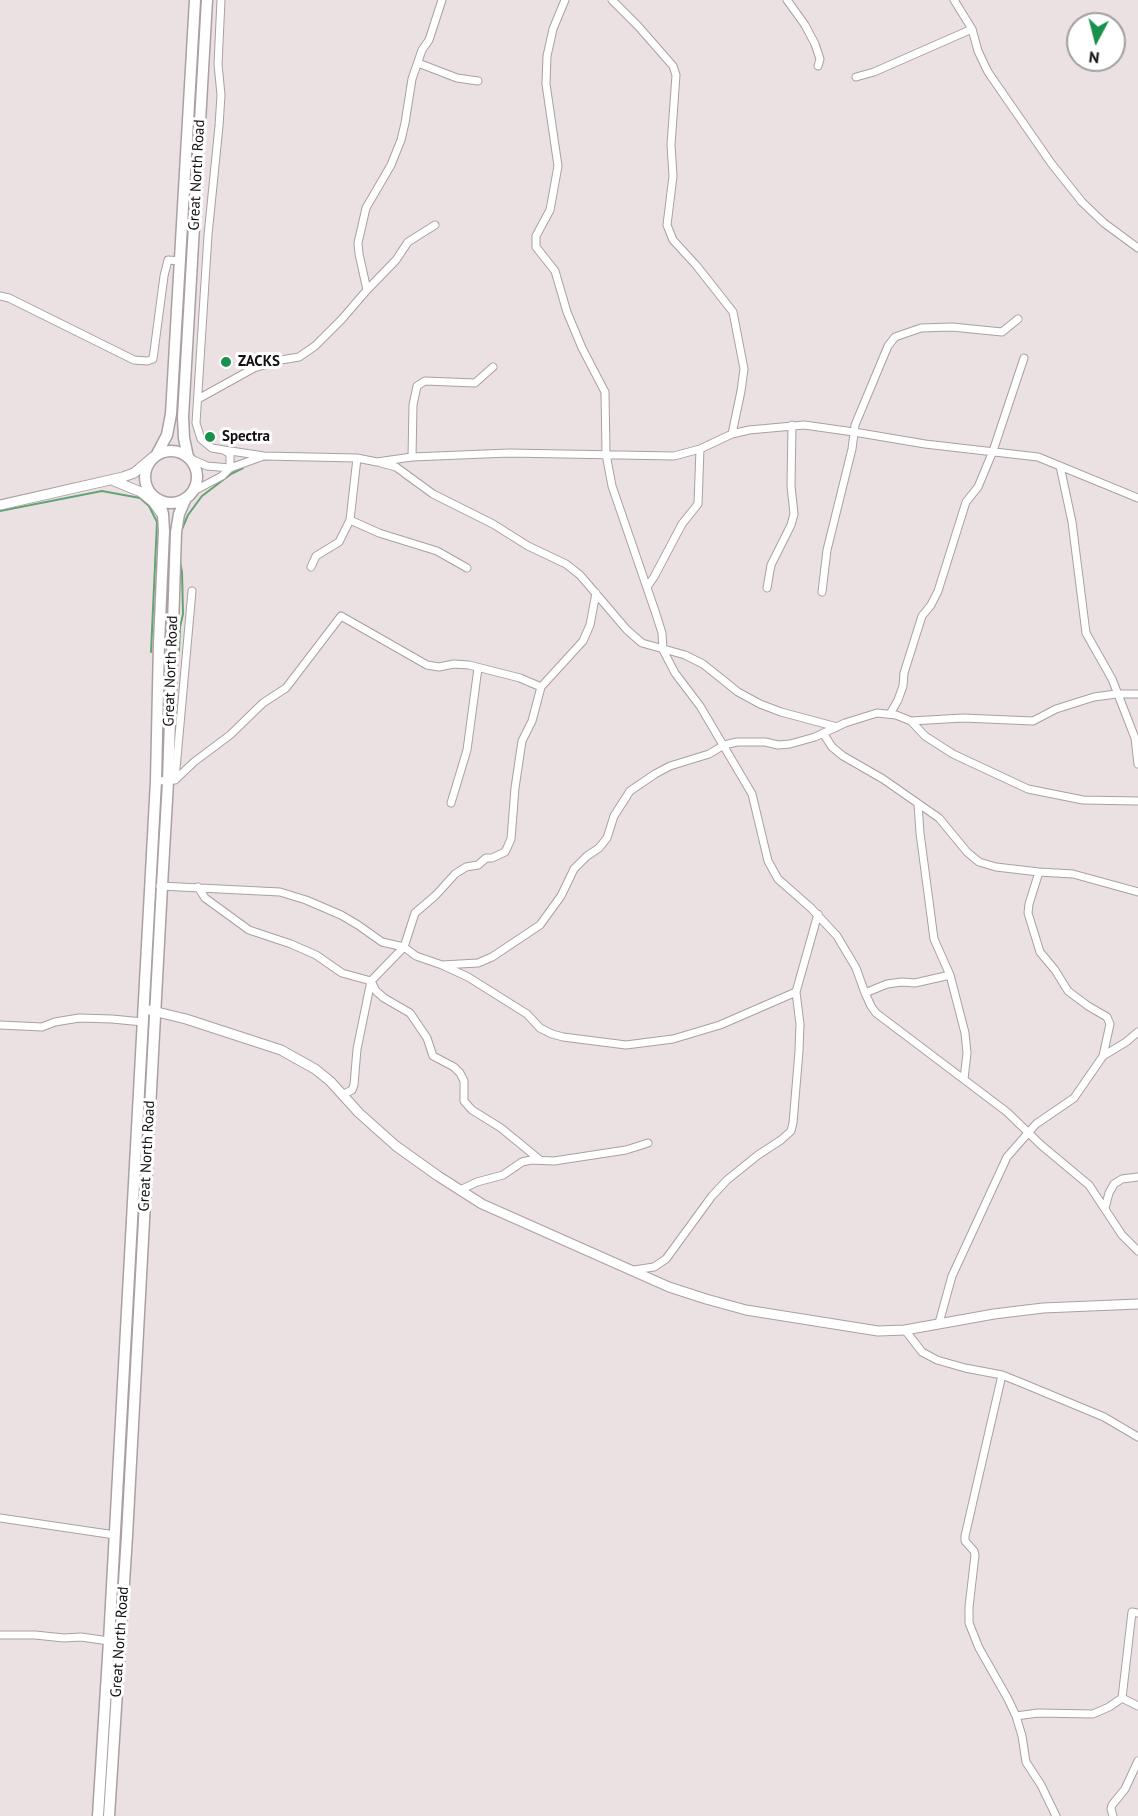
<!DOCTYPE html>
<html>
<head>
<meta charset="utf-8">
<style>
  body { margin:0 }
  #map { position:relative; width:1138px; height:1816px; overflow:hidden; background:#ece1e2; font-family:"PT Sans",sans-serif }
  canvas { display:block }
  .north { position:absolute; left:1066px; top:12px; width:60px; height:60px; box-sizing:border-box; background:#fff; border:2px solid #a19fa0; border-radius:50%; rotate:187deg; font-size:16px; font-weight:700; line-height:24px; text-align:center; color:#141011 }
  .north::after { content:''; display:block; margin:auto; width:21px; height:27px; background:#19914d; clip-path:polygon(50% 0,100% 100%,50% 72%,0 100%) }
</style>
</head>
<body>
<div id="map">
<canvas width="1138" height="1816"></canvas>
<div class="north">N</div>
</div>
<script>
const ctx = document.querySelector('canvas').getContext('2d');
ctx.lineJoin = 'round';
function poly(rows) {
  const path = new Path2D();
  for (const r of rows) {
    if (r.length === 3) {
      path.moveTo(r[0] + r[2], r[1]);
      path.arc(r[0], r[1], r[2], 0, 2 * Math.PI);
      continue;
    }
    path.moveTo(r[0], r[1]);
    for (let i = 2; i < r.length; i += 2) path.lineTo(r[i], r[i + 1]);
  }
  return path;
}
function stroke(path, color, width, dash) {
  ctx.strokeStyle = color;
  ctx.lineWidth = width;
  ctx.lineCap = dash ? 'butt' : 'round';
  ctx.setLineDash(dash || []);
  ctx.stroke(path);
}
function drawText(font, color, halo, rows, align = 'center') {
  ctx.font = font + ' "PT Sans",sans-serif';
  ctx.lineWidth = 6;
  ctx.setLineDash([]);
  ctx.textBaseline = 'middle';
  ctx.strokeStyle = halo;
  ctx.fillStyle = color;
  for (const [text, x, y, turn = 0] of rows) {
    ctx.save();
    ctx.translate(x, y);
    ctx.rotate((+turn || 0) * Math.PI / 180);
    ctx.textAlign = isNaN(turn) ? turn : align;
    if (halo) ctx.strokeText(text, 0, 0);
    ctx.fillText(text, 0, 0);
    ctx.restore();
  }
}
stroke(poly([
  [0,511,102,491,140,498,149,506,157,522,151,652],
  [182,529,188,515,202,496,231,474,243,468],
  [179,651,180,627,183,614,182,572,180,562]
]), '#62a475', 2);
const street = poly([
  [565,0,553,29,547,56,546,84,558,166,550,210,536,236,536,247,555,271,567,312,582,348,605,392,606,454,612,486,656,614,662,633,663,650,675,673,700,706,752,794,768,861,778,879,811,908,837,936,856,968,865,993,871,1006,876,1013,1007,1112,1041,1145,1089,1185,1122,1235,1138,1251],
  [612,0,638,26,673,66,676,75,671,145,673,176,667,225,673,240,696,265,733,312,744,369,741,391,732,434],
  [787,0,805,25,815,44,820,59,818,66],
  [954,0,972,29,978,51,988,72,1051,163,1082,202,1104,223,1138,248],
  [418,63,457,78,478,81],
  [856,77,874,72,972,29],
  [367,290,396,260,408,242,435,225],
  [0,296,9,298,134,360,147,361,153,359,164,276,168,260,181,261],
  [198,399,254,368,281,360,299,357,315,346,342,319,367,290,359,254,358,243,366,208,391,165,401,140,405,123,412,79,422,50,429,40,442,0],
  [224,450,264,456,357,458,377,462,412,457,509,453,674,456,700,449,732,434,749,430,804,425,854,432,925,444,1038,457,1138,498],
  [412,457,413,405,417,386,425,381,475,383,493,367],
  [189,458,207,466,230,468,261,457],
  [381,463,396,467,433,494,493,524,528,546,566,564,580,575,627,630,642,643,685,655,703,664,738,692,760,704,781,712,837,727],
  [1060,466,1072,522,1086,633,1112,679,1128,720,1135,738,1138,764],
  [192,492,222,476,230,468,230,454,224,450,212,448,201,439,196,423,208,235,219,126,221,95,218,64,221,0],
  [350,520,379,533,437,551,467,568],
  [311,567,316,556,339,542,350,520,357,458],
  [647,587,654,577,682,524,698,504,700,449],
  [767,588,771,565,791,525,794,514,791,486,792,425],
  [822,592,827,550,852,449,855,425,888,346,895,337,921,328,952,327,1002,332,1018,319],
  [890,714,898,700,903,686,904,673,922,616,931,605,938,591,966,502,978,487,993,451,1024,358],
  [911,721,925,736,953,754,1028,789,1083,800,1138,801],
  [823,733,832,747,843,756,883,779,939,818,967,852,979,862,996,867,1039,872,1073,874,1138,892],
  [175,780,192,591],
  [156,781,175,780,194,762,230,735,263,703,286,688,341,616,427,665,439,667,454,664,469,665,520,678,541,687],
  [451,803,467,750,478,668],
  [918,804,920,833,934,939,950,975,965,1033,967,1053,964,1079],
  [1039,872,1029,904,1028,913,1040,952,1055,970,1068,991,1088,1006,1107,1017,1110,1024,1103,1056],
  [160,886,280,892,306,900,341,915,358,925,382,942,404,947,416,956,442,965,468,977,527,1014,540,1028,552,1034,563,1037,626,1045,673,1039,720,1025,796,992],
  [198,887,205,898,249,930,291,944,316,955,342,973,371,981,376,991,384,998,410,1013,427,1038,433,1056,454,1067,460,1073,464,1081,464,1101,472,1110,501,1128,540,1160],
  [442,965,478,963,492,957,540,925,561,896,574,869,587,856,599,848,607,838,614,816,630,791,655,774,670,766,709,754,724,745,737,742,765,742,778,745,790,744,815,737,845,723,877,713,896,715,911,721,963,718,1033,721,1056,709,1094,697,1116,694,1138,694],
  [865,993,887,984,902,982,915,983,950,975],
  [0,1025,42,1027,55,1022,79,1018,112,1019,143,1022],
  [342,1095,352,1090,354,1085,357,1049,371,981,404,947,415,913,436,895,455,874,466,867,478,865,486,858,492,858,505,852,507,848,511,839,515,788,522,741,532,721,541,687,583,641,590,625,596,593],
  [460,1190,477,1182,503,1175,522,1162,531,1160,554,1161,626,1150,648,1143],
  [1105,1208,1109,1193,1114,1184,1122,1179,1138,1177],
  [634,1270,654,1267,666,1259,712,1196,727,1180,758,1155,781,1140,791,1131,793,1123,799,1051,800,1024,796,992,818,914],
  [939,1323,952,1276,1007,1157,1036,1124,1074,1098,1103,1056,1126,1042,1138,1032],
  [905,1330,922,1352,937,1360,965,1368,1002,1375,1022,1383,1104,1417,1138,1437],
  [1002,1375,965,1536,965,1541,974,1551,975,1555,969,1607,969,1623,979,1648,1008,1699,1016,1716,1022,1736,1026,1762,1041,1785,1056,1816],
  [0,1518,115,1535],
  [0,1635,35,1635,64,1638,81,1637,109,1641],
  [1122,1698,1132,1612,1138,1613],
  [1016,1716,1038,1713,1093,1714,1109,1707,1122,1698,1138,1706],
  [1113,1816,1111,1809,1112,1805,1125,1789,1138,1761]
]);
const secondary = poly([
  [114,481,141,492,153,502,161,513],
  [0,505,123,477,134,473,153,457],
  [149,1010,186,1019,281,1050,315,1069,330,1081,359,1113,396,1146,438,1176,482,1204,669,1287,706,1299,746,1310,878,1331,905,1330,994,1314,1043,1308,1138,1304]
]);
const primary = poly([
  [171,477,26],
  [157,454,167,435,171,414,195,0],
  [188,457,184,438,183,417,207,0],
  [98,1816,109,1641,156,781,159,643,164,531,163,514,159,501],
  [109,1816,127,1536,162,886,168,782,176,532,179,514,186,498]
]);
stroke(street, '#aaa0a1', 9);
stroke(secondary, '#aaa0a1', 11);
stroke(primary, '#aaa0a1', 13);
stroke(street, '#fff', 7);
stroke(secondary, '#fff', 9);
stroke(primary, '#fff', 10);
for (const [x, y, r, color] of [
  [226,362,6,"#19914d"],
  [210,437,6,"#19914d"]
]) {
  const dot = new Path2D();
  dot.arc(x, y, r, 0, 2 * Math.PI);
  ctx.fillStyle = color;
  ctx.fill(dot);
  stroke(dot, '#fff', 2);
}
drawText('15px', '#141011', '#fff', [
  ["Great North Road",197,175,-87],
  ["Great North Road",171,671,-88],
  ["Great North Road",147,1156,-87],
  ["Great North Road",120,1642,-86]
]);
drawText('bold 15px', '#141011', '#fff', [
  ["ZACKS",238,362],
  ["Spectra",222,437]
], 'left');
</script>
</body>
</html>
